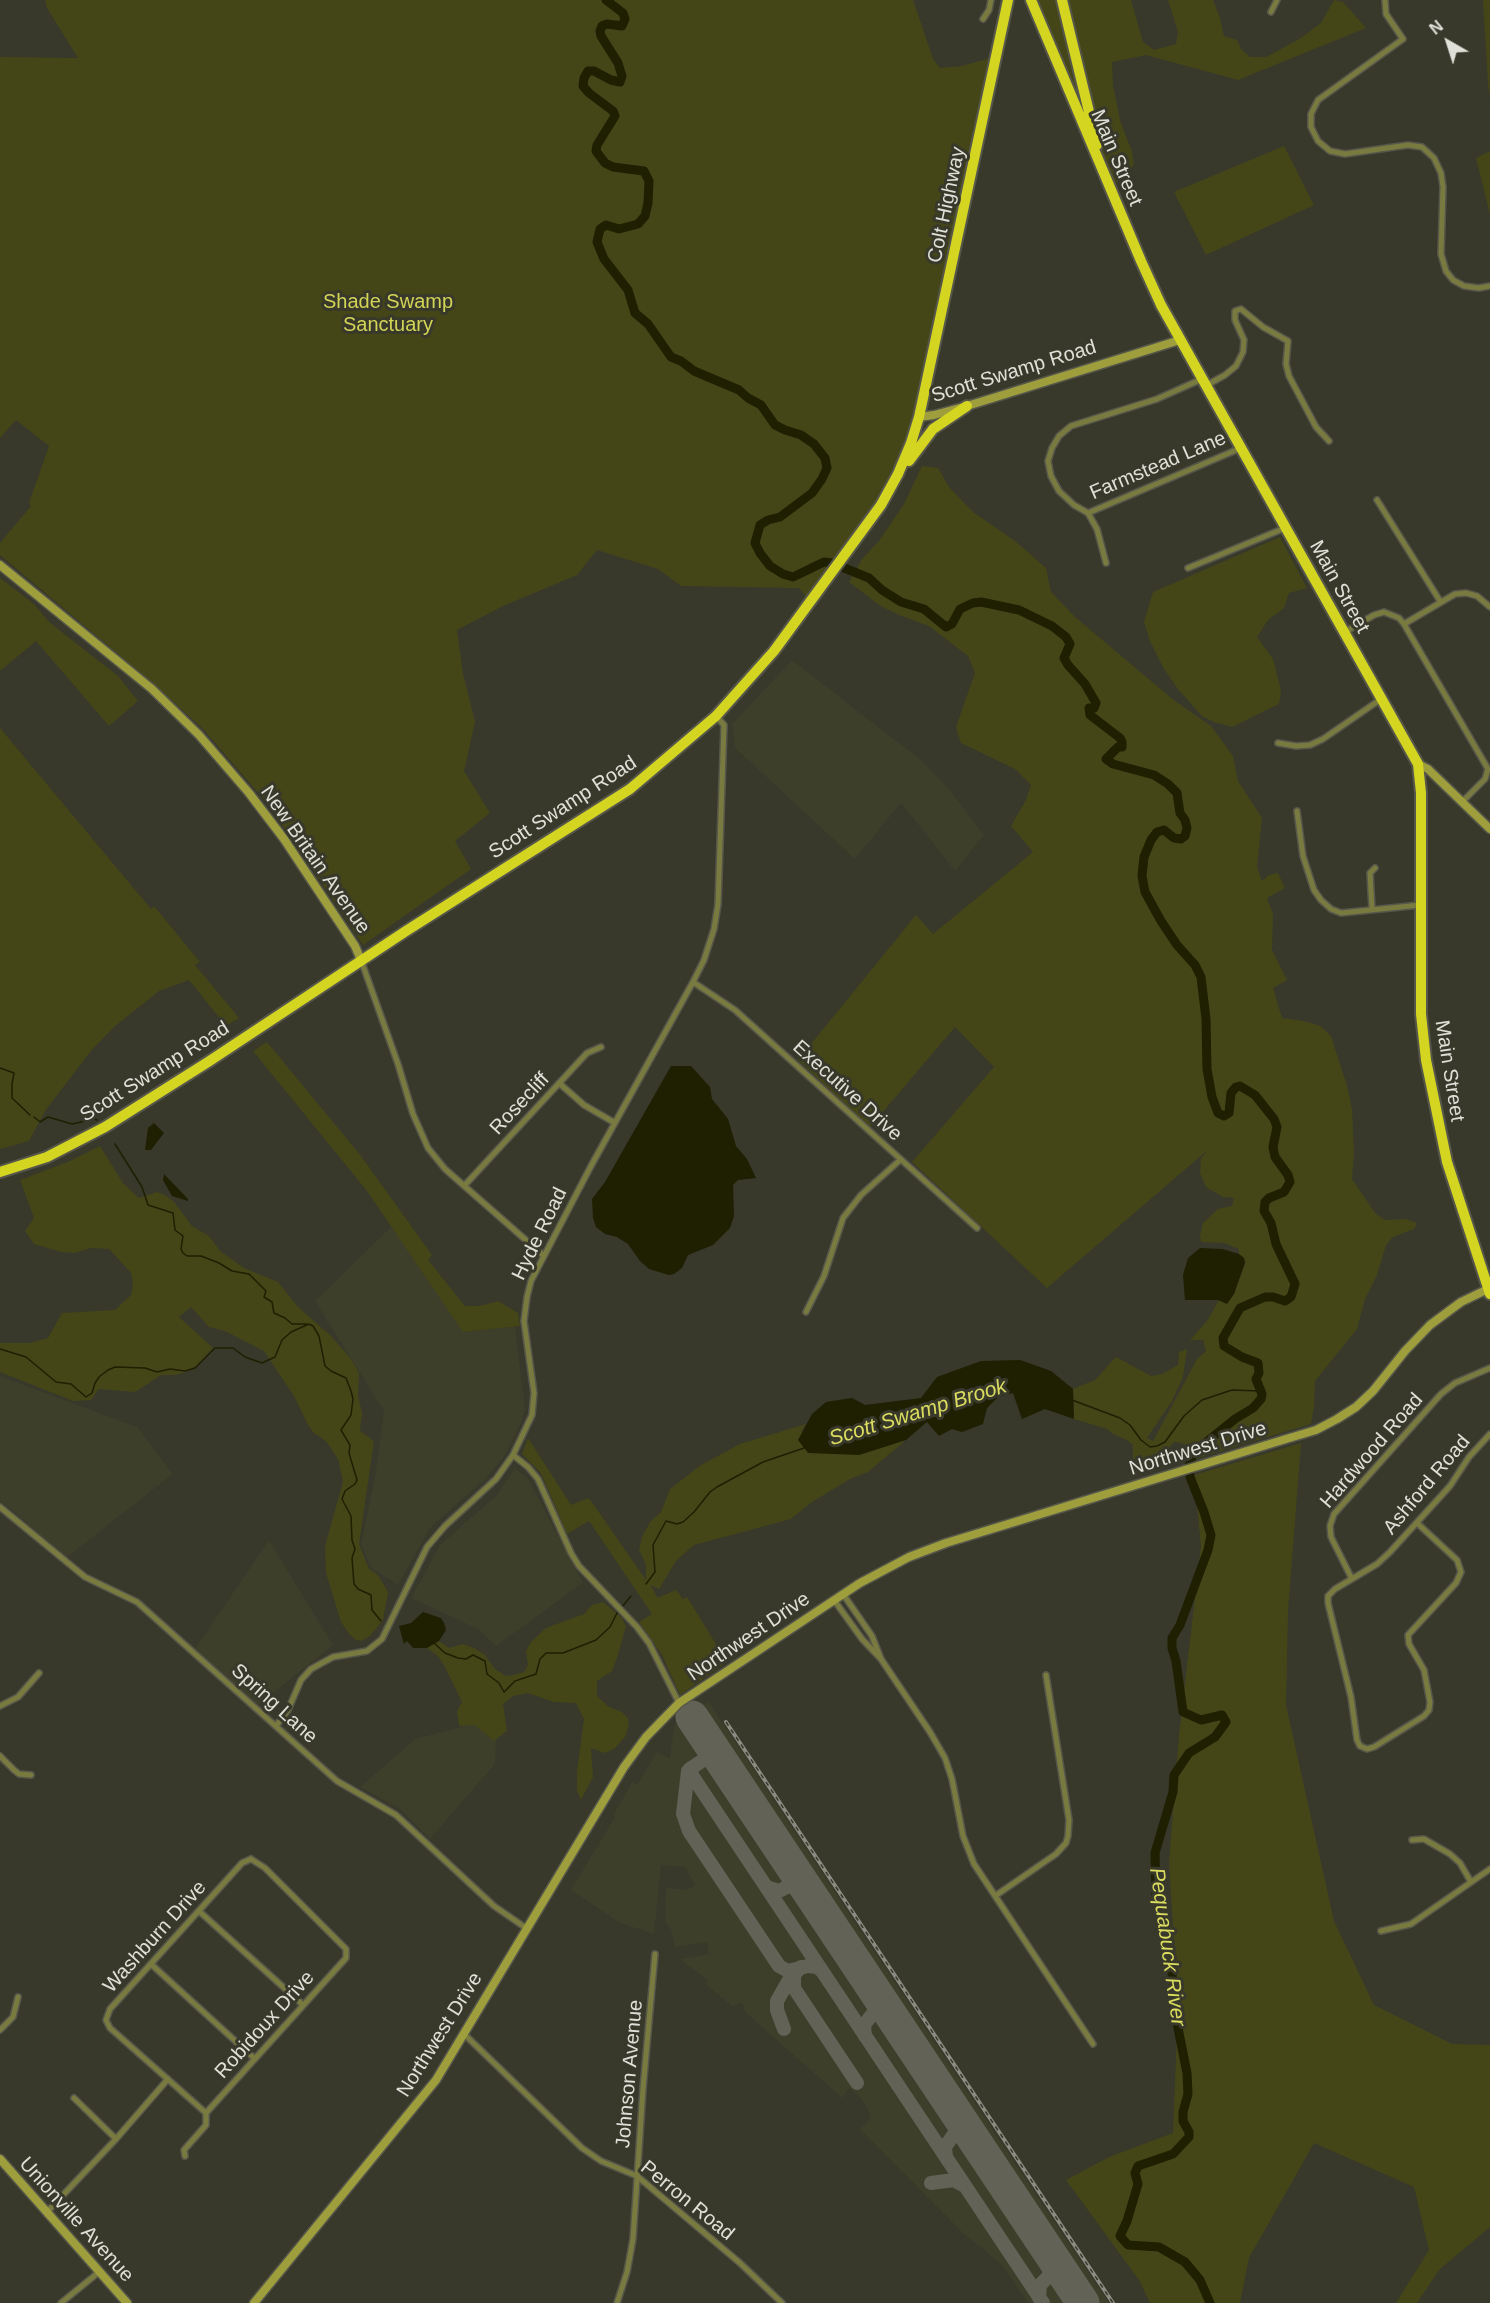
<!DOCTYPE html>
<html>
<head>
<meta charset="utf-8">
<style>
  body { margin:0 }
  #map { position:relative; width:1490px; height:2303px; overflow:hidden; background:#38382b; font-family:Arial,sans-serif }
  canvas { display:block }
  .north { position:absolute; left:1418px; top:12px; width:60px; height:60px; -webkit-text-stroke:4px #38382b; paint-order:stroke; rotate:321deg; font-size:16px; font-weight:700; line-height:24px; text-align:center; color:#dfe0d7 }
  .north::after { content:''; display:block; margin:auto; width:21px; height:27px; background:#dfe0d7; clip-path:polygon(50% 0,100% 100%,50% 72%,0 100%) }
</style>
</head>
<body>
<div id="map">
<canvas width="1490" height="2303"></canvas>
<div class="north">N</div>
</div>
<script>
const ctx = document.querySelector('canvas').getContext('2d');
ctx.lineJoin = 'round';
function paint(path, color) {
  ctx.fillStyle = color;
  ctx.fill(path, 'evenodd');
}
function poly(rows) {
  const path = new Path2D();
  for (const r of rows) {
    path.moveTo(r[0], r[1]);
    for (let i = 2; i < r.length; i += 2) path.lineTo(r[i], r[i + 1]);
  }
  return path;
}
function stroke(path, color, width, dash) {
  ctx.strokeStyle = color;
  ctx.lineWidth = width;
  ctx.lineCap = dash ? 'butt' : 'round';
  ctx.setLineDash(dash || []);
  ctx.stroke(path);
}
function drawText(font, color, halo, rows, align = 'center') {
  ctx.font = font + ' Arial,sans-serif';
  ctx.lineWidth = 6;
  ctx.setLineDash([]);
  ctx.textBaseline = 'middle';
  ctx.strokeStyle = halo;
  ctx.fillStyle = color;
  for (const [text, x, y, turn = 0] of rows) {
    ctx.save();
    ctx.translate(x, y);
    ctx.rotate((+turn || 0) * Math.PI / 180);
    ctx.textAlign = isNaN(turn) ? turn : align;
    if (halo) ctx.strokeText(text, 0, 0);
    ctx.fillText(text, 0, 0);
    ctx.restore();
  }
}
paint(poly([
  [792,660,922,761,950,790,984,835,955,871,901,803,855,859,735,748,732,724],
  [392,1226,463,1332,515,1327,525,1409,522,1421,504,1457,484,1480,430,1528,398,1585,371,1568,361,1544,375,1477,384,1411,315,1301],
  [0,1376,137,1427,173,1474,66,1558,12,1510,0,1502],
  [515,1468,528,1479,583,1583,496,1646,478,1629,411,1598,440,1545,497,1495],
  [269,1540,333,1645,258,1705,195,1649],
  [708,1701,1039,2199,1109,2303,1028,2303,1002,2265,963,2233,860,2129,868,2121,870,2115,863,2100,849,2088,842,2098,746,2013,742,2003,732,2006,705,1984,708,1981,680,1959,709,1954,707,1942,675,1947,671,1929,665,1922,666,1888,687,1890,695,1885,685,1867,661,1865,654,1934,620,1923,571,1890,615,1817,613,1815,632,1783,630,1780,637,1785,657,1752,670,1758,674,1726],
  [476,1723,496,1741,495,1764,430,1839,400,1809,360,1787,415,1739]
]), '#3e3f2b');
paint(poly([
  [45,0,913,0,933,59,940,68,962,66,997,56,919,417,898,474,811,603,799,588,681,586,658,569,597,550,577,575,503,606,457,630,463,674,475,722,464,771,490,813,455,841,471,869,363,945,268,804,203,729,155,685,0,555,0,543,31,506,29,503,49,446,16,420,0,438,0,57,78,58,47,8],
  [1031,0,1131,0,1143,42,1154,50,1176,44,1178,32,1168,0,1213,0,1220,18,1224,36,1237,40,1241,49,1250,57,1266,57,1301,38,1321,23,1334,0,1343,2,1366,28,1238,80,1146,55,1112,62,1113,85,1120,120,1132,152,1134,164,1125,179,1109,186],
  [1483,0,1490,0,1490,97,1488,84],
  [1284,146,1314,205,1206,255,1174,192],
  [1490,151,1490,215,1476,158],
  [922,466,938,468,949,487,973,512,1015,541,1046,568,1051,592,1075,617,1175,701,1211,726,1233,756,1238,781,1262,818,1257,867,1262,881,1269,875,1278,873,1285,888,1267,898,1273,914,1272,950,1287,980,1273,988,1282,1018,1304,1021,1320,1026,1331,1036,1348,1089,1352,1110,1354,1152,1352,1179,1376,1214,1385,1220,1406,1219,1417,1223,1414,1229,1393,1237,1386,1245,1377,1275,1365,1299,1357,1329,1315,1381,1314,1406,1311,1424,1185,1462,1187,1447,1182,1443,1174,1442,1165,1453,1149,1462,1133,1459,1133,1445,1127,1440,1113,1434,1107,1429,1074,1419,1073,1389,1095,1380,1116,1357,1151,1376,1162,1374,1178,1365,1179,1352,1187,1349,1183,1377,1172,1401,1147,1438,1153,1441,1197,1359,1206,1351,1203,1340,1190,1340,1207,1321,1219,1300,1227,1303,1234,1294,1245,1263,1244,1258,1239,1254,1239,1249,1224,1243,1201,1242,1200,1235,1203,1223,1218,1209,1232,1206,1234,1198,1223,1197,1206,1187,1200,1173,1201,1158,1209,1149,1047,1288,912,1162,994,1067,955,1027,870,1127,798,1060,916,915,933,934,1033,852,1011,826,1026,800,1031,785,1015,769,961,743,956,727,975,673,968,656,929,626,899,615,879,605,849,582,862,559,879,541,904,504],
  [1280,537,1307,588,1289,593,1284,608,1268,620,1257,637,1273,659,1281,690,1279,704,1232,727,1214,722,1202,716,1178,689,1164,669,1150,641,1144,622,1153,592],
  [0,578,34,604,49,622,118,676,138,701,109,726,36,641,0,671],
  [0,728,151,909,154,906,200,962,195,965,239,1018,226,1026,189,980,159,991,114,1027,90,1052,45,1111,29,1141,0,1149],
  [267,1042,361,1156,432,1255,428,1260,465,1306,480,1306,498,1301,518,1313,520,1326,463,1332,367,1191,253,1051],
  [100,1146,123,1183,139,1198,157,1192,165,1195,174,1202,192,1226,209,1236,220,1251,244,1268,278,1282,298,1307,331,1336,351,1359,359,1373,358,1395,362,1413,360,1431,374,1441,359,1544,369,1569,378,1575,388,1592,383,1620,370,1636,361,1641,356,1640,350,1635,341,1622,326,1573,325,1546,343,1482,338,1459,326,1441,314,1433,308,1425,294,1396,264,1351,225,1331,209,1327,191,1307,179,1317,213,1348,196,1366,186,1372,175,1375,161,1375,135,1392,99,1389,91,1400,73,1401,0,1372,0,1343,30,1343,48,1338,62,1313,115,1310,131,1295,133,1284,131,1273,109,1249,91,1248,74,1253,61,1252,34,1244,25,1231,34,1218,20,1180,70,1161],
  [806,1424,801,1432,859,1455,906,1440,868,1472,850,1479,812,1502,791,1519,694,1545,676,1561,659,1589,650,1585,658,1598,676,1590,683,1599,687,1597,727,1662,680,1695,662,1655,639,1622,652,1614,589,1521,567,1534,541,1473,522,1454,528,1438,571,1505,589,1498,646,1580,646,1564,639,1550,642,1537,650,1522,661,1512,670,1489,701,1465,740,1444],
  [1301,1443,1288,1611,1286,1705,1334,1921,1374,2005,1452,2044,1490,2045,1490,2227,1439,2270,1417,2303,1396,2303,1429,2250,1414,2187,1314,2143,1249,2258,1240,2303,1150,2303,1139,2280,1066,2180,1109,2157,1173,2133,1178,2007,1169,1863,1179,1735,1201,1546,1194,1475],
  [603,1602,621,1617,626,1626,617,1658,612,1671,597,1681,597,1696,609,1707,622,1712,628,1719,629,1724,625,1737,614,1749,605,1753,591,1748,593,1777,581,1800,577,1791,577,1772,584,1719,576,1703,554,1702,528,1693,513,1696,503,1704,507,1731,494,1741,475,1725,459,1726,457,1711,462,1702,445,1667,438,1656,427,1648,439,1641,449,1648,463,1644,474,1648,485,1655,495,1669,506,1676,513,1675,524,1672,528,1665,526,1651,531,1642,546,1628,584,1614,592,1605]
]), '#454618');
paint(poly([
  [671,1066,691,1066,710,1087,712,1099,728,1119,736,1146,747,1159,756,1178,738,1180,733,1185,734,1216,730,1228,713,1245,688,1255,682,1268,674,1274,669,1275,649,1269,640,1261,628,1244,617,1237,605,1234,596,1227,593,1218,592,1199,605,1182],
  [154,1123,164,1133,151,1150,145,1150,148,1128],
  [164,1174,188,1199,188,1201,172,1196,163,1180],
  [1200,1248,1222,1249,1239,1254,1244,1258,1245,1263,1234,1294,1227,1304,1218,1300,1185,1300,1183,1275,1188,1258],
  [1020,1360,1051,1371,1073,1389,1074,1419,1045,1409,1022,1419,1013,1393,998,1397,987,1408,983,1424,962,1432,952,1429,939,1436,927,1422,906,1440,859,1455,808,1453,798,1440,812,1414,826,1402,852,1398,865,1405,921,1398,937,1377,981,1361],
  [423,1612,441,1618,444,1623,446,1630,439,1641,427,1648,413,1648,407,1641,404,1644,399,1626,411,1623]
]), '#1f1f02');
stroke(poly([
  [0,1068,14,1073,12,1084,12,1098,30,1115],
  [34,1117,40,1122,48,1117,72,1124,94,1119,97,1120],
  [115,1144,142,1187,148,1205,173,1213,175,1230,183,1236,181,1249,183,1253,187,1256,201,1256,219,1263,232,1271,249,1274,266,1291,264,1297,272,1302,274,1313,285,1318,292,1324,306,1324],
  [0,1349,26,1357,56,1382,71,1384,86,1397,92,1393,95,1383,99,1377,108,1370,115,1367,145,1368,157,1372,170,1369,185,1371,195,1368,215,1348,233,1348,245,1357,262,1363,275,1357,282,1340,291,1332,309,1324,313,1326,319,1336,325,1366,331,1371,346,1378,351,1391,353,1399,351,1415,341,1430,350,1445,349,1453,357,1480,355,1484,345,1491,342,1499,351,1516,352,1540,355,1549,352,1558,354,1584,358,1589,371,1595,372,1610,381,1621],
  [1072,1400,1120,1418,1130,1425,1141,1440,1150,1447,1157,1446,1165,1442,1184,1416,1202,1400,1232,1390,1261,1391],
  [646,1584,655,1572,653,1545,666,1521,677,1524,683,1522,694,1512,710,1492,717,1487,763,1462,804,1448],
  [434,1643,445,1653,458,1658,466,1659,473,1655,485,1661,487,1674,499,1683,504,1692,515,1681,536,1674,540,1659,546,1653,563,1653,596,1640,610,1627,617,1613,631,1596]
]), '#1f1f02', 1.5);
stroke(poly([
  [606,0,623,13,625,19,622,26,607,24,602,26,600,31,601,36,618,63,622,76,620,82,611,80,594,71,588,71,584,78,583,86,589,93,613,111,615,116,597,145,596,151,605,163,613,167,644,171,649,181,648,203,645,216,638,224,619,229,606,225,600,229,597,242,604,259,628,290,635,313,648,324,671,357,681,361,694,371,739,390,748,398,761,405,775,425,785,430,801,435,814,444,825,458,827,468,822,479,812,493,780,517,768,520,760,525,755,543,760,553,770,566,783,574,793,577,824,562,832,563,869,578,882,590,901,602,924,609,946,627,952,624,960,609,973,603,981,602,1019,610,1052,626,1066,637,1070,644,1064,658,1068,665,1085,684,1096,703,1094,708,1089,708,1090,715,1120,738,1122,742,1122,747,1118,747,1106,759,1113,764,1154,775,1168,784,1177,793,1180,813,1185,820,1187,828,1185,836,1181,839,1174,838,1164,830,1157,832,1151,840,1144,857,1142,876,1145,892,1161,921,1177,945,1195,965,1201,977,1206,1019,1207,1069,1212,1097,1218,1113,1224,1116,1229,1113,1231,1093,1236,1087,1240,1086,1255,1095,1274,1119,1277,1127,1273,1147,1275,1157,1288,1175,1290,1182,1284,1192,1269,1198,1265,1202,1264,1211,1271,1223,1276,1244,1295,1284,1291,1297,1285,1301,1273,1297,1265,1297,1240,1308,1223,1338,1224,1346,1242,1357,1258,1363,1259,1373,1256,1379,1262,1394,1261,1399,1253,1408,1235,1419,1194,1452,1189,1466,1190,1477,1204,1512,1211,1535,1208,1550,1180,1625,1172,1638,1172,1648,1176,1661,1183,1712,1201,1720,1222,1715,1226,1722,1215,1737,1189,1753,1174,1775,1173,1792,1155,1853,1156,1900,1170,1949,1176,2018,1187,2073,1188,2094,1183,2112,1183,2121,1189,2132,1189,2137,1173,2154,1138,2166,1135,2173,1138,2184,1127,2221,1120,2236,1128,2245,1159,2247,1185,2262,1200,2280,1210,2303]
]), '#1f1f02', 9);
stroke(poly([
  [715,1752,693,1767,691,1773,693,1777,1043,2303],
  [691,1768,688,1771,683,1814,689,1831,779,1966,788,1971,808,1966,817,1967,822,1971],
  [766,1887,779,1891,789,1886,793,1874,791,1865],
  [787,1887,797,1886,808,1891],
  [801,1967,794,1975,794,1988,857,2083],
  [872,2015,877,2007,877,1994],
  [784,2029,777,2010,777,2001,793,1973],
  [865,2036,864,2025,871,2016,882,2013,894,2020],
  [952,2137,959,2128,957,2115],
  [946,2157,945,2147,952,2137,963,2135,976,2142],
  [931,2183,954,2180,965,2186],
  [1047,2278,1053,2268,1051,2256],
  [1039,2298,1040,2285,1047,2278,1057,2276,1069,2282]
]), '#626256', 14);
stroke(poly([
  [692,1717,1083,2303]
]), '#626256', 33);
const street = poly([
  [1385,0,1386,14,1403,39,1318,100,1311,114,1311,127,1318,141,1330,151,1345,154,1408,145,1422,147,1434,158,1441,173,1443,187,1441,254,1446,271,1453,280,1464,286,1479,288,1490,286],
  [1271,12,1277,0],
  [983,19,989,10,991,0],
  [1207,385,1225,375,1236,366,1243,352,1244,340,1235,320,1235,311,1241,309,1263,327,1288,341,1286,364,1289,376,1316,427,1329,441],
  [1377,500,1440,601],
  [1088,513,1241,448],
  [1106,563,1097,529,1088,513,1074,505,1059,491,1051,476,1048,461,1052,448,1059,436,1071,426,1157,399,1202,379],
  [1188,568,1285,528],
  [1404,624,1455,594,1466,593,1477,596,1490,607],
  [1345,632,1374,615,1384,612,1399,618,1404,624,1488,769,1485,779,1462,802],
  [1278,743,1296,746,1310,745,1323,739,1381,699],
  [1297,811,1303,856,1314,890,1321,900,1331,909,1341,913,1420,905],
  [1372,909,1370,873,1375,868],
  [361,960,398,1064,413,1114,428,1148,445,1169,544,1256],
  [693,982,735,1010,977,1228],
  [559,1083,584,1105,615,1123],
  [464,1186,587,1053,601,1047],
  [806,1312,824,1276,843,1218,861,1195,900,1160],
  [513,1455,528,1467,538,1479,571,1553,579,1566,637,1627,649,1643,679,1703],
  [0,1507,85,1577,137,1602,337,1781,396,1815,494,1906,526,1928],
  [1417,1523,1457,1560,1461,1572,1456,1583,1408,1635,1409,1644,1424,1670,1430,1702,1429,1710,1424,1716,1374,1747,1367,1749,1360,1746,1357,1740,1351,1697,1328,1603,1328,1596,1335,1589,1377,1564,1390,1552,1450,1486,1469,1457,1490,1434],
  [1352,1579,1331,1537,1330,1526,1334,1514,1441,1394,1455,1383,1490,1368],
  [843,1594,872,1636,881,1659,930,1732,945,1758,952,1779,963,1836,974,1864,1093,2044],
  [834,1600,862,1639,881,1659],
  [0,1706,18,1697,39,1673],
  [276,1726,288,1710,301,1680,311,1669,333,1657,367,1651,382,1639,427,1547,445,1526,496,1479,513,1455,532,1415,534,1393,524,1321,527,1297,531,1281,591,1166,693,982,704,960,714,929,718,904,724,725,716,716],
  [0,1756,14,1770,19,1774,31,1775],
  [1412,1840,1424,1839,1450,1854,1460,1863,1471,1882],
  [251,1859,265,1868,346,1949,346,1958,206,2113,110,2028,106,2020,110,2009,242,1863,251,1859],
  [995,1896,1056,1854,1066,1843,1068,1836,1069,1820,1046,1675],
  [200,1912,302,2004],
  [1381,1931,1411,1924,1490,1869],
  [151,1964,255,2059],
  [0,2030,13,2017,18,1997],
  [463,2033,582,2148,601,2161,637,2176,740,2263,782,2303],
  [74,2098,116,2139],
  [185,2156,184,2150,206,2125,206,2113],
  [46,2213,116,2139,168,2079],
  [61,2303,99,2272],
  [617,2303,627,2272,633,2239,643,2089,655,1954]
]);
const secondary = poly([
  [919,417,934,415,967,406,1180,340],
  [0,565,152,689,199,735,249,793,284,839,355,946,361,960],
  [1418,764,1428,769,1490,829],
  [0,2159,127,2303],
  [254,2303,436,2080,624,1767,646,1737,679,1703,860,1583,909,1557,946,1543,1286,1439,1316,1430,1337,1419,1356,1407,1373,1391,1405,1351,1430,1325,1461,1302,1490,1288]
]);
const highway = poly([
  [1031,0,1141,261,1161,305,1418,764,1421,793,1421,1014,1426,1060,1447,1162,1490,1294],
  [1062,0,1097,145],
  [909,461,933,429,967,406],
  [0,1172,47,1157,105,1127,208,1062,406,931,630,789,716,716,774,651,881,505,898,474,911,443,919,417,1008,0]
]);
stroke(street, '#56564a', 8);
stroke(secondary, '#56564a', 11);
stroke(highway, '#56564a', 14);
stroke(street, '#797a40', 5);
stroke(secondary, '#9e9f3c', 8);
stroke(highway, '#d4d521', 10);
const rail = poly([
  [726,1722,1113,2303]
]);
stroke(rail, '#8c8d82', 4);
stroke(rail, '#38382b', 1.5, [4.5]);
drawText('20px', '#dfe0d7', '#38382b', [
  ["Main Street",1116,158,67],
  ["Colt Highway",947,205,-78],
  ["Scott Swamp Road",1014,372,-17],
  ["Farmstead Lane",1158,466,-23],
  ["Main Street",1339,587,61],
  ["Scott Swamp Road",563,808,-33],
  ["New Britain Avenue",315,860,55],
  ["Main Street",1449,1071,81],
  ["Scott Swamp Road",155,1072,-32],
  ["Executive Drive",847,1091,42],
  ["Rosecliff",520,1104,-47],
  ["Hyde Road",540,1234,-64],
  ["Northwest Drive",1198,1449,-17],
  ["Hardwood Road",1372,1451,-49],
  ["Ashford Road",1427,1485,-50],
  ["Northwest Drive",749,1637,-34],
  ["Spring Lane",274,1704,42],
  ["Washburn Drive",155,1937,-48],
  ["Robidoux Drive",265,2025,-48],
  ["Northwest Drive",440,2035,-58],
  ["Johnson Avenue",630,2074,-85],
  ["Perron Road",687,2201,39],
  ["Unionville Avenue",76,2220,48]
]);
drawText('20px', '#d2d455', '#38382b', [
  ["Shade Swamp",388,302],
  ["Sanctuary",388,325]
]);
drawText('italic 21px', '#dadc5e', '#38382b', [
  ["Scott Swamp Brook",918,1413,-17],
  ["Pequabuck River",1167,1947,82]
]);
</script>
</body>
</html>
